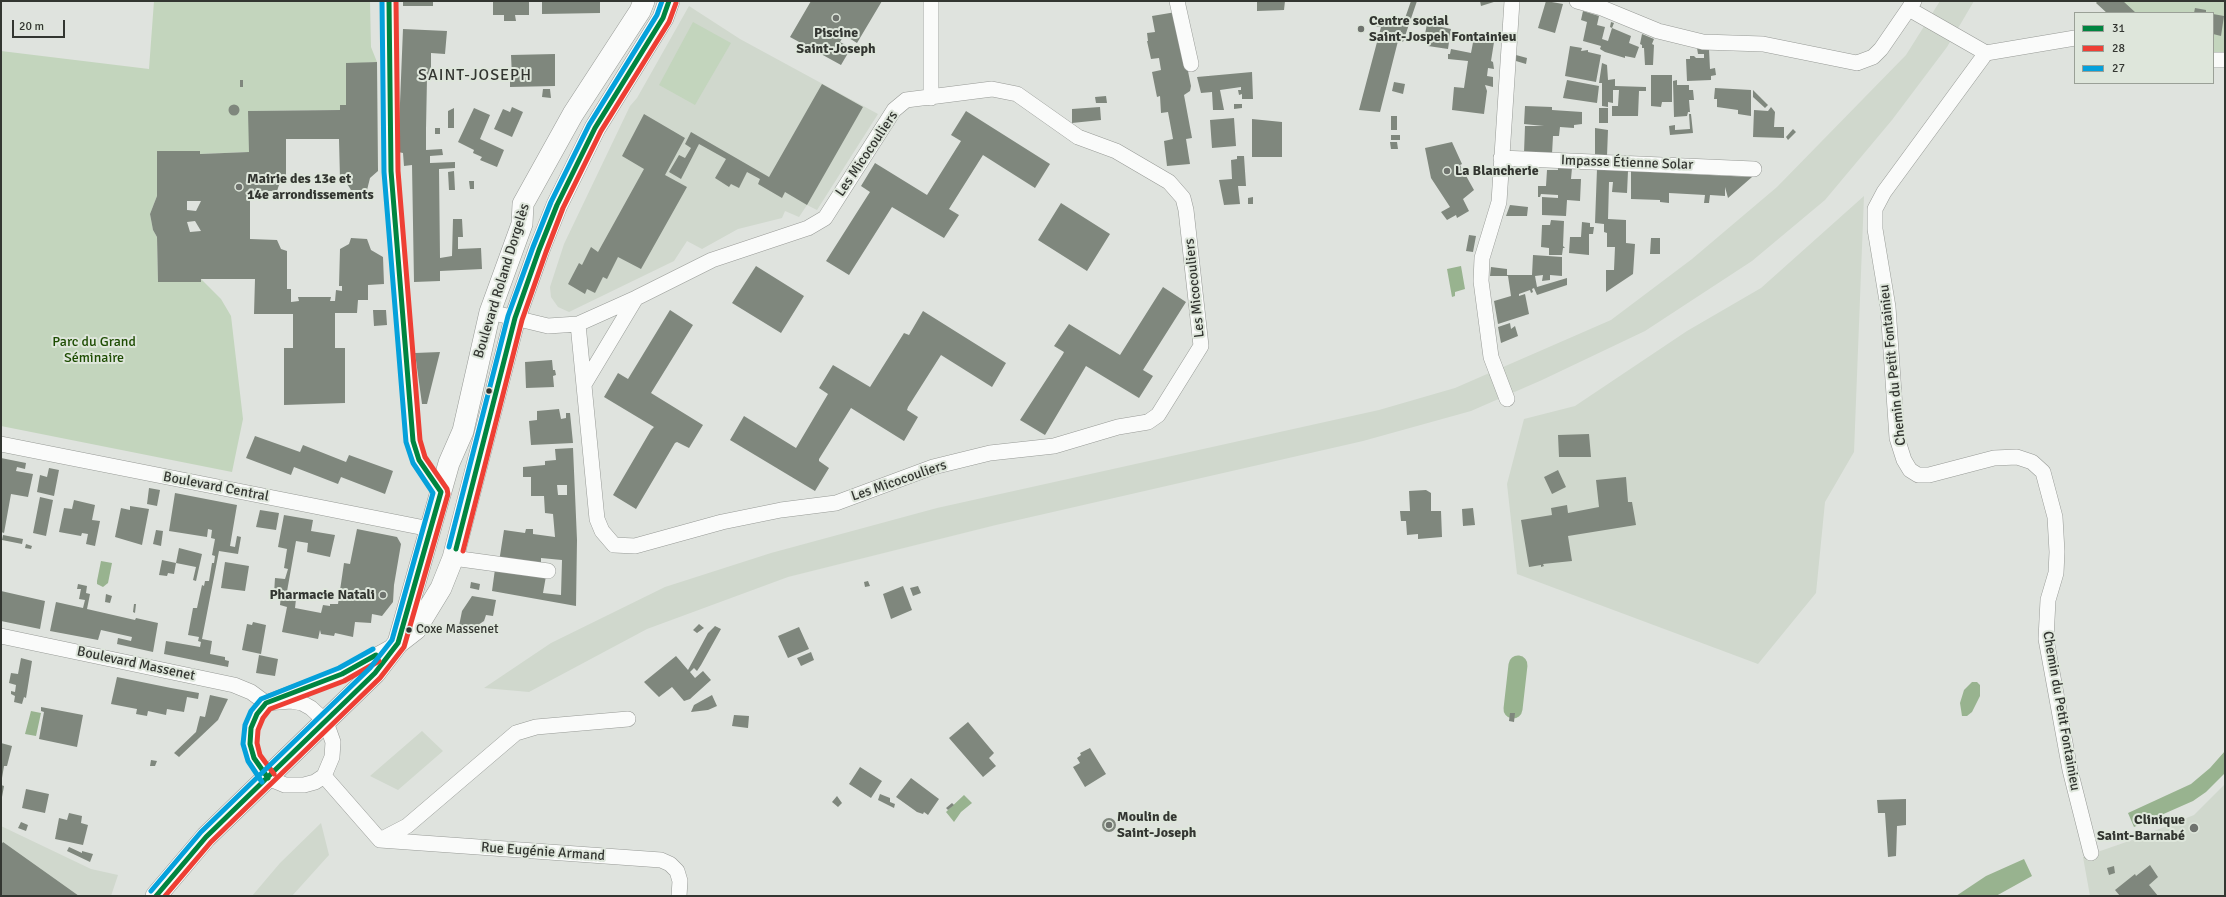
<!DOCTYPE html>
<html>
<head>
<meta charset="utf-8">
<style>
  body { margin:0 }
  #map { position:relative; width:2226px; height:897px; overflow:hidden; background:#dfe3de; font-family:Signika,sans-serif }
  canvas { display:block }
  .frame { position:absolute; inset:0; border:2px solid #333631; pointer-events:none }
  .legend { position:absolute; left:2074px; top:12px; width:140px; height:72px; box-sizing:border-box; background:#dee6db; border:1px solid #9aa097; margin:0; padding:5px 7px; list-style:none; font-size:12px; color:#333631 }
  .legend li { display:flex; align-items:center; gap:8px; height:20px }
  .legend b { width:20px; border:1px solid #9aa097 }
  .scale { position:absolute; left:12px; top:20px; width:53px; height:18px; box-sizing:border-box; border:2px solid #333631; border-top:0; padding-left:5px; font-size:12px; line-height:14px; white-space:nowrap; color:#333631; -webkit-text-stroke:3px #dee6db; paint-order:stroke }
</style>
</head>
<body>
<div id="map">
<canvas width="2226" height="897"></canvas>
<div class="frame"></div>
<ul class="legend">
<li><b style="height:5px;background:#008540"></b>31</li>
<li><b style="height:5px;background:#ee3f34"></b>28</li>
<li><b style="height:5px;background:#05a1db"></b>27</li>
</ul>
<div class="scale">20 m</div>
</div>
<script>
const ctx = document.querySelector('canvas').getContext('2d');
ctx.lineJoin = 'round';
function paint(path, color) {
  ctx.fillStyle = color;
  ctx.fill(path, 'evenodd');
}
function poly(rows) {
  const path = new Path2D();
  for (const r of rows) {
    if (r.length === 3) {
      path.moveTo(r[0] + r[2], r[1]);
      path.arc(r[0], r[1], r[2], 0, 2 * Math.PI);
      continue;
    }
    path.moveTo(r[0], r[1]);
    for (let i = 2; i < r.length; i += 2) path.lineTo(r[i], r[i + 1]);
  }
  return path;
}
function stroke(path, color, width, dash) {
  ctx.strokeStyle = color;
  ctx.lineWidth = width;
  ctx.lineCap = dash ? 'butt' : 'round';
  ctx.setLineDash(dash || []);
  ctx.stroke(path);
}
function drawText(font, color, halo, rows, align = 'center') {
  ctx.font = font + ' Signika,sans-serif';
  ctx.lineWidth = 4;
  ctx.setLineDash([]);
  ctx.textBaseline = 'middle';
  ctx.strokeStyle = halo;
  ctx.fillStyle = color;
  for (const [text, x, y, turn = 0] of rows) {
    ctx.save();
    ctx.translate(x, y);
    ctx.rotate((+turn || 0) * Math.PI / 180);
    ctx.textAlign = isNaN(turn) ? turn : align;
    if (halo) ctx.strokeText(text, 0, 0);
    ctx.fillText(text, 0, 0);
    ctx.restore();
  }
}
paint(poly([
  [1940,1,1974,1,1947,47,1892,120,1825,200,1752,261,1645,331,1542,380,1471,411,1363,441,996,525,788,577,647,629,529,692,484,688,551,643,665,587,771,553,937,508,1379,410,1455,388,1611,320,1692,259,1777,187,1906,55],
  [689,6,740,39,878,114,817,210,807,205,799,217,785,211,782,218,738,229,702,249,687,241,674,261,569,312,558,307,551,297,550,287,564,244,630,106,637,98],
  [1864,196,1854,452,1825,502,1816,593,1758,664,1517,574,1507,484,1524,419,1575,406,1687,331,1761,288],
  [422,731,443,751,398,790,370,776],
  [2225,784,2225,896,2090,896,2083,857,2132,840,2194,815],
  [321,823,329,855,292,896,252,896,280,863],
  [1,826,91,869,118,875,111,896,1,896]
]), '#d0d8cd');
paint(poly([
  [154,1,370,1,371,47,377,62,346,64,346,105,340,105,340,110,249,111,249,152,200,154,200,151,157,151,157,196,150,214,153,230,157,237,158,282,200,282,201,279,221,299,231,316,243,419,232,472,1,426,1,51,149,69],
  [2095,1,2225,1,2225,56,2213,55,2213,13,2107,13],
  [693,22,731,43,695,105,659,85]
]), '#c3d5bd');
paint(poly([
  [1461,266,1465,289,1455,292,1455,296,1452,297,1447,269],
  [101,561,112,563,108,583,103,587,97,584,97,581],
  [1972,682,1977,682,1980,685,1980,696,1972,712,1967,716,1962,716,1960,703,1964,690],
  [31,711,41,713,36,736,25,734],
  [2225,751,2225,773,2206,792,2193,801,2134,827,2128,813,2191,784,2210,768],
  [964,795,972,803,961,812,954,822,946,812],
  [2024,859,2032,876,1996,896,1956,896,1986,876]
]), '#98b38f');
stroke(poly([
  [1513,709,1518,665]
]), '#98b38f', 19);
paint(poly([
  [403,1,433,1,433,6,403,6],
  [493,1,529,1,529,15,515,15,516,21,504,21,504,15,493,15],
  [542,1,600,1,600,13,542,14],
  [811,1,882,1,857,43,844,35,840,42,851,48,841,65,790,37],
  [1257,1,1285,1,1284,10,1257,11],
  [1411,1,1417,1,1403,42,1398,41,1380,112,1359,110,1381,27,1375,26,1376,22,1382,18,1390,21,1391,18,1400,20,1400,24,1403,24],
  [1480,1,1497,1,1481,6],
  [1546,1,1563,4,1555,33,1538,28],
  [2098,1,2123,1,2136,13,2107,13,2096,3],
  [2195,8,2206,10,2206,13,2194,13],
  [1583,11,1599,16,1597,25,1605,27,1602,39,1608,41,1612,28,1631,36,1629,43,1639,47,1635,58,1625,56,1625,58,1605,52,1600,49,1601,46,1583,41,1587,22,1581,20],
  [1176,12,1191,86,1190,91,1184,95,1192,138,1186,139,1190,164,1167,166,1164,141,1173,139,1168,112,1161,113,1160,96,1157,97,1152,72,1161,70,1159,58,1151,59,1147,41,1148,41,1147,33,1155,32,1152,16],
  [2213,14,2224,16,2221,36,2213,34],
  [1611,22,1614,23,1612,28,1610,27],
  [1427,24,1451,29,1448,49,1428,46,1429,40,1424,39],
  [403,29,447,31,445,54,431,53,431,79,427,78,426,129,426,150,442,149,443,155,430,156,430,163,455,162,455,168,439,169,440,258,452,256,453,219,462,219,463,237,458,237,458,249,481,248,482,269,440,271,440,281,414,282,412,165,404,166,403,153,398,152],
  [1475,32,1495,36,1491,61,1493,62,1494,69,1488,68,1487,76,1493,77,1493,87,1485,85,1487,91,1484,114,1452,110,1454,87,1464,88,1468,61,1448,59,1448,54,1450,54,1451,49,1471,53],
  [1642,34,1654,39,1652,44,1654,45,1653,65,1645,65,1644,48,1642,48,1642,45,1640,44],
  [1570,46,1582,48,1581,51,1588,50,1588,52,1601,55,1596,82,1565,76],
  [1697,48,1709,49,1710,69,1715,68,1716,75,1711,76,1711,80,1687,81,1686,59,1690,59,1690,56,1694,56,1696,58,1704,58,1704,54,1698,54],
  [555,54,555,86,510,87,510,76,512,76,511,55],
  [1516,55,1527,58,1526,64,1516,61],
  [377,62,378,171,370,178,367,190,351,190,346,182,340,179,339,139,286,139,286,180,279,185,277,191,250,191,250,239,277,240,281,249,287,251,287,289,291,289,291,302,299,301,298,297,331,297,330,301,335,301,336,290,342,291,342,286,339,286,340,249,349,244,351,238,367,239,371,250,383,257,384,284,368,285,368,300,358,300,357,313,335,313,335,348,345,348,345,403,284,405,284,348,293,348,293,314,254,314,255,279,201,279,201,282,158,282,157,237,153,230,150,214,157,196,157,151,200,151,200,154,249,152,248,111,340,110,340,105,346,105,346,63],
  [187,201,201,201,196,211,187,210],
  [195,221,201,231,190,232,187,222],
  [1602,63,1607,65,1608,80,1615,79,1615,86,1646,87,1646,91,1639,91,1638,116,1612,116,1612,106,1618,106,1619,90,1613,90,1613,103,1608,102,1608,107,1602,106,1602,83,1599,83],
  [1252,72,1253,99,1242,99,1242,94,1239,95,1238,90,1241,90,1241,87,1220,90,1224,110,1213,110,1212,92,1201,93,1197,77],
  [1651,75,1672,75,1672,102,1662,102,1661,107,1651,106],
  [240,80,243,80,243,87,240,87],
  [1567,80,1599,86,1597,103,1563,98],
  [1677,80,1677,85,1689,85,1689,90,1693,90,1694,100,1689,100,1690,112,1688,112,1687,116,1674,117,1673,81],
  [1394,82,1405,84,1403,94,1392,91],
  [822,84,863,107,807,205,785,192,782,198,758,184,760,179,747,172,739,188,731,184,729,187,715,178,726,159,699,144,681,179,669,172,679,155,685,158,691,148,685,144,691,132,769,177],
  [1715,88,1751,90,1751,116,1738,114,1738,110,1717,107,1717,99,1714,99],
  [543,89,550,89,551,98,542,97],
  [1753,90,1768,105,1765,108,1753,97],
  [1106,96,1107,103,1096,103,1095,97],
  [1234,104,1242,104,1242,108,1234,109],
  [234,110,5.5],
  [1525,106,1552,107,1552,110,1582,112,1582,124,1574,125,1574,128,1560,127,1559,136,1553,136,1552,154,1524,153,1525,126,1544,126,1524,124],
  [512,107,523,112,512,137,494,129,503,109,510,112],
  [1100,107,1101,120,1072,123,1072,109],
  [1771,107,1775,112,1774,127,1784,127,1784,138,1753,137,1754,110,1768,111],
  [454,108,454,128,448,128,448,111],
  [474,108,490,115,480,139,504,150,497,167,480,160,482,157,473,153,474,150,458,142],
  [1599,108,1608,108,1608,123,1599,123],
  [966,111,1050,164,1035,188,983,155,949,209,959,215,944,238,892,207,849,275,826,261,868,195,870,192,861,186,875,163,927,195,961,141,951,135],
  [644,114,685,138,665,175,687,187,641,269,618,257,607,279,603,277,595,293,587,289,585,294,568,284,579,263,582,265,591,247,598,252,644,169,622,156],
  [1689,114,1691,114,1693,133,1670,135,1669,126,1675,125,1675,130,1690,129],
  [1391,116,1397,116,1397,130,1391,130],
  [1234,118,1236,146,1212,148,1210,120],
  [1252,119,1282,122,1282,157,1252,157],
  [435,128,440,128,440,134,435,134],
  [1595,128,1608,130,1607,156,1595,155],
  [1793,129,1796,132,1788,140,1786,137],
  [1391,135,1400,135,1400,140,1391,140],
  [1390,142,1397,142,1398,149,1391,149],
  [1452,142,1462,164,1460,165,1474,190,1463,199,1469,211,1457,218,1456,215,1447,220,1441,212,1450,207,1431,178,1425,148],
  [1237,156,1244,156,1246,186,1238,186,1240,204,1224,205,1219,180,1232,179,1231,160,1237,159],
  [1558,167,1572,168,1571,179,1581,179,1580,201,1567,200,1566,216,1542,215,1542,197,1558,198,1558,195,1541,194,1540,197,1538,197,1538,186,1546,186,1547,170,1558,170],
  [1597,169,1628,171,1627,193,1612,192,1613,182,1609,182,1608,219,1626,220,1626,243,1635,244,1633,274,1606,292,1606,270,1614,270,1615,247,1607,247,1607,233,1604,232,1604,224,1595,223],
  [454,171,455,190,449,190,448,172],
  [1631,171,1689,174,1752,177,1728,198,1725,187,1725,196,1710,195,1709,203,1704,203,1705,195,1669,193,1669,203,1660,202,1660,200,1631,199],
  [469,181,474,181,474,189,470,189],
  [1253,197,1253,204,1248,204,1248,198],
  [1061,203,1110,234,1087,271,1038,240],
  [1510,205,1528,207,1527,216,1506,216],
  [1551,220,1564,221,1563,246,1565,248,1563,248,1562,255,1549,255,1549,248,1541,247,1542,225,1550,225],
  [1582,222,1590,223,1590,227,1594,227,1593,234,1589,234,1589,255,1569,253,1570,237,1581,237],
  [1469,235,1476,236,1473,252,1466,251],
  [1651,238,1660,238,1660,254,1650,254],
  [1533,255,1562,257,1562,276,1550,275,1550,280,1542,281,1543,275,1535,276,1537,287,1567,278,1567,285,1537,295,1534,288,1532,289,1533,292,1531,293,1530,290,1519,294,1519,296,1525,294,1529,314,1498,324,1494,301,1511,296,1508,276,1490,276,1491,267,1507,269,1507,275,1532,275],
  [756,266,804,296,781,333,732,303],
  [1163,287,1186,302,1143,370,1153,376,1139,398,1086,366,1045,435,1020,420,1063,354,1064,352,1054,346,1069,324,1120,355],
  [373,310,386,310,387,325,374,326],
  [670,310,693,325,651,393,703,425,689,448,677,442,675,443,636,509,613,495,651,430,654,427,604,397,618,373,628,379],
  [923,311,1006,363,992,387,941,355,908,407,907,410,918,417,904,441,851,408,819,459,819,461,829,468,815,491,730,440,744,416,796,448,828,394,819,388,833,365,870,387,904,333,909,335],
  [1510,323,1511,329,1515,326,1518,336,1501,343,1498,327],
  [440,352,427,404,422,404,415,353],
  [552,360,553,370,555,370,556,375,553,376,554,387,526,388,525,362],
  [559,409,561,419,566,418,566,413,570,413,573,443,531,445,529,421,537,420,537,411],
  [1589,434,1591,457,1559,457,1558,435],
  [255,436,300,452,303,445,346,462,349,455,393,471,385,494,341,477,338,484,294,467,291,475,246,458],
  [573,448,577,540,576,606,492,591,495,569,546,576,543,593,561,595,562,560,541,558,541,568,499,562,504,530,525,533,526,529,533,529,533,534,555,537,553,514,545,513,544,496,531,496,531,477,523,477,523,467,545,465,545,461,556,460,555,449],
  [557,485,567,485,567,495,558,495],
  [1,458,26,463,25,469,17,467,16,471,33,474,28,497,11,494,4,533,1,532],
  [49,468,59,470,54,496,37,492,40,475,47,477],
  [1558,470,1566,487,1552,494,1544,477],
  [1626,477,1628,502,1632,502,1636,525,1568,536,1572,561,1543,564,1544,566,1541,567,1541,565,1529,567,1521,520,1552,515,1551,508,1567,505,1568,513,1599,507,1596,480],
  [149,488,160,490,157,506,147,504],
  [1426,490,1431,493,1431,511,1441,511,1442,537,1418,539,1418,534,1407,535,1406,521,1401,521,1400,511,1410,511,1409,491],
  [175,493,237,505,230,546,235,547,237,536,241,537,238,554,219,551,202,639,212,641,210,654,225,657,225,660,229,661,228,667,164,654,166,641,200,647,201,642,198,641,199,637,188,635,193,608,197,608,202,585,204,586,205,581,209,581,212,563,214,563,215,556,212,555,215,539,211,538,212,530,208,529,207,537,169,531],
  [40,497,53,500,46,536,33,533],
  [74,500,95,505,92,520,100,521,95,546,86,544,88,534,82,533,81,536,59,532,64,508,72,509],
  [130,506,149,509,142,545,115,537,121,508,130,510],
  [1473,508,1475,525,1463,526,1462,509],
  [260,510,279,513,276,530,256,527],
  [284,515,313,520,311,531,335,535,330,557,307,552,308,543,296,541,286,597,296,599,295,608,321,613,323,605,330,606,330,604,338,604,344,563,350,564,357,529,397,537,401,544,394,585,393,602,382,616,372,614,371,623,355,622,353,637,335,633,334,636,321,634,320,630,318,639,282,632,287,607,280,605,281,595,274,594,275,578,285,579,288,569,284,568,287,549,278,547],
  [156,530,163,531,161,546,153,544],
  [3,535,23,539,22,544,2,540],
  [26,544,32,546,31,549,25,548],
  [179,548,202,554,196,581,193,580,196,567,176,563],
  [162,560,176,563,174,574,168,573,167,576,159,575],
  [225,562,249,566,245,591,221,588],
  [868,581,870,586,865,587,864,582],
  [471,582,480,584,479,590,470,588],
  [78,584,87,586,86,593,90,594,87,609,135,620,136,618,158,623,153,652,117,644,118,638,131,641,132,637,101,630,98,640,50,631,56,602,83,608,85,600,79,599,81,589,77,589],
  [903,586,912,610,891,619,883,594],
  [918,586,921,593,913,596,910,588],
  [1,591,45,601,40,629,1,621],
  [106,594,112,596,110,603,105,602],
  [472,596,496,600,493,616,486,615,484,621,472,629,459,626,462,611],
  [134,604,136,604,135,613,133,612],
  [253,622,266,625,261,654,242,650,247,624,252,625],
  [699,624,704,628,697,633,693,630],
  [715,626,721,629,701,665,697,671,694,668,690,672,695,678,703,671,711,680,690,699,684,701,672,687,659,697,644,682,676,656,688,670,708,633],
  [799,627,809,649,788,658,778,636],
  [811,652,814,660,801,666,797,658],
  [259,655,278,659,275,676,256,673],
  [21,658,32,661,26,698,24,697,22,704,14,702,15,696,11,694,11,691,15,692,16,685,9,683,11,673,18,674],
  [117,677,171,688,199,693,198,699,187,697,184,712,167,709,166,715,148,711,147,716,136,714,137,709,111,704],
  [210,695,228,699,218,720,179,757,174,753,196,732,200,716,205,717],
  [712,695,717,706,708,710,691,712,694,705],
  [41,707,83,715,77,747,39,739,44,712,41,711],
  [1510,713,1515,713,1514,722,1509,721],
  [734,715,749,716,748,728,732,726],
  [968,722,994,753,989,758,996,766,983,777,949,738],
  [1,743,12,746,7,766,4,766,2,778],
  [1090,748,1106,774,1085,787,1073,767,1080,763,1077,758,1081,755,1080,753],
  [151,760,157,761,155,766,150,766],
  [860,767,882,781,871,798,849,784],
  [911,778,939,799,928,815,924,812,923,814,917,812,896,797],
  [1,785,4,786,2,797,1,797],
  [26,789,49,794,45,813,22,808],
  [880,794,890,798,890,802,895,804,894,808,878,800],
  [837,796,842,803,838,807,832,802],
  [1906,799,1906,825,1897,826,1896,856,1888,857,1885,813,1878,813,1877,800],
  [952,803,954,805,948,810,946,808],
  [69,813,82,816,81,823,88,825,83,845,55,839,59,818,67,820],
  [1109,825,7],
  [21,822,28,825,26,831,18,828],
  [3,842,79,896,4,896,1,894,1,845],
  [69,847,82,853,82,851,93,854,90,862,67,851],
  [2150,865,2158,877,2149,885,2158,896,2120,896,2115,890,2135,874,2136,876],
  [2114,866,2115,873,2109,875,2107,868]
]), '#7f877d');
const street = poly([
  [389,1,391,171,413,441,419,460,441,492],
  [1177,1,1191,64],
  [1577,1,1602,8,1658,31,1703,42,1763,44,1857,63,1873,57,1881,49,1914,1],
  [1909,9,1986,53,2075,38],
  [1986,53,1884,192,1875,209,1875,229,1888,307,1897,438,1904,460,1910,470,1918,475,1929,475,1994,458,2017,457,2032,462,2043,472,2055,517,2057,552,2056,573,2048,600,2046,639,2070,770,2091,853],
  [2213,60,2225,60],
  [931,98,931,1],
  [1501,158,1754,169],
  [490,312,548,326,578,324,597,519,602,531,614,545,635,546,722,522,781,510,836,503,933,467,990,453,1054,446,1118,427,1148,422,1158,415,1201,346,1186,210,1183,198,1169,182,1116,151,1078,137,1017,94,992,89,906,100,894,110,825,218,808,228,712,260,636,298,578,324],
  [585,383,636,298],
  [1507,399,1491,357,1481,281,1482,258,1499,202,1512,1],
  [1,444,430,529],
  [453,558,548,571],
  [1,636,234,685,251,692,266,703],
  [266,703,291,701,302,703,311,708,326,722,333,742,332,757,324,776,315,782,304,785,285,785,268,778,254,758,250,744,251,728,257,714,266,703,342,674,393,646],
  [324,776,380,840],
  [380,840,661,860,670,864,677,871,680,881,679,896],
  [380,840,407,826,516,733,536,727,628,719]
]);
const secondary = poly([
  [398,643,449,463,463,431,490,312,522,224,523,204,573,114,640,11,644,1],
  [156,896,206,837,375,673,398,643,416,629,441,588,453,558,515,318,539,250,557,205,595,128,663,18,669,1]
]);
stroke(street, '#979a96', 16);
stroke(secondary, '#979a96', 22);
stroke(street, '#fafbfa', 15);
stroke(secondary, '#fafbfa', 21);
stroke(poly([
  [456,549,515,318,539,250,557,205,595,128,663,18,669,1],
  [268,778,254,758,250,744,251,728,257,714,266,703,342,674,376,655],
  [156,896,206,837,375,673,398,643,441,492,419,460,413,441,391,171,389,1]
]), '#008540', 5);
stroke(poly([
  [463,551,522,320,546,252,563,208,601,131,669,22,676,3],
  [274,774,260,755,257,743,258,730,263,718,270,709,344,681,379,661],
  [165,896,211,842,380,678,404,647,448,494,447,489,425,457,420,440,398,171,396,1]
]), '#ee3f34', 5);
stroke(poly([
  [449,547,508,316,533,247,551,202,589,125,657,15,662,1],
  [262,782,248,761,243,744,245,725,251,711,261,699,339,668,373,649],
  [151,891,201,832,370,668,392,640,433,493,413,463,406,442,384,172,382,1]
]), '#05a1db', 5);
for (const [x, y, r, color] of [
  [836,18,4,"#6f736e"],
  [1361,29,4,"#6f736e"],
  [1447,171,4,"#6f736e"],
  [239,187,4,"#6f736e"],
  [489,391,3.5,"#333631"],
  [383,595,4,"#6f736e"],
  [409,630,3.5,"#333631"],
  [1109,825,4,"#6f736e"],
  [2194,828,5,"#6f736e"]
]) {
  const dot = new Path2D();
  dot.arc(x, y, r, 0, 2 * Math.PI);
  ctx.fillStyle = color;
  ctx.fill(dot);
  stroke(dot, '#dee6db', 1.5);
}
drawText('13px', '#333631', '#dee6db', [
  ["Coxe Massenet",416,630]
], 'left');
drawText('bold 14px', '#333631', '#dee6db', [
  ["Centre social",1369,21],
  ["Saint-Jospeh Fontainieu",1369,37],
  ["Piscine",836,33,"center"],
  ["Saint-Joseph",836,49,"center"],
  ["La Blancherie",1455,171],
  ["Mairie des 13e et",247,179],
  ["14e arrondissements",247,195],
  ["Pharmacie Natali",375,595,"right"],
  ["Moulin de",1117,817],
  ["Saint-Joseph",1117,833],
  ["Clinique",2185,820,"right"],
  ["Saint-Barnabé",2185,836,"right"]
], 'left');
drawText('14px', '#333631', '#dee6db', [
  ["Les Micocouliers",867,154,-56],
  ["Impasse Étienne Solar",1627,163,2],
  ["Boulevard Roland Dorgelès",502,281,-73],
  ["Les Micocouliers",1195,288,-96],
  ["Chemin du Petit Fontainieu",1893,365,-96],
  ["Les Micocouliers",899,481,-19],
  ["Boulevard Central",216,487,11],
  ["Boulevard Massenet",136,664,12],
  ["Chemin du Petit Fontainieu",2061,711,80],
  ["Rue Eugénie Armand",543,852,4]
]);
drawText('14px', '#1d4c02', '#dee6db', [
  ["Parc du Grand",94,342],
  ["Séminaire",94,358]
]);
ctx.letterSpacing = '1px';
drawText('16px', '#333631', '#dee6db', [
  ["SAINT-JOSEPH",475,76]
]);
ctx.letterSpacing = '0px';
</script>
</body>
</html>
